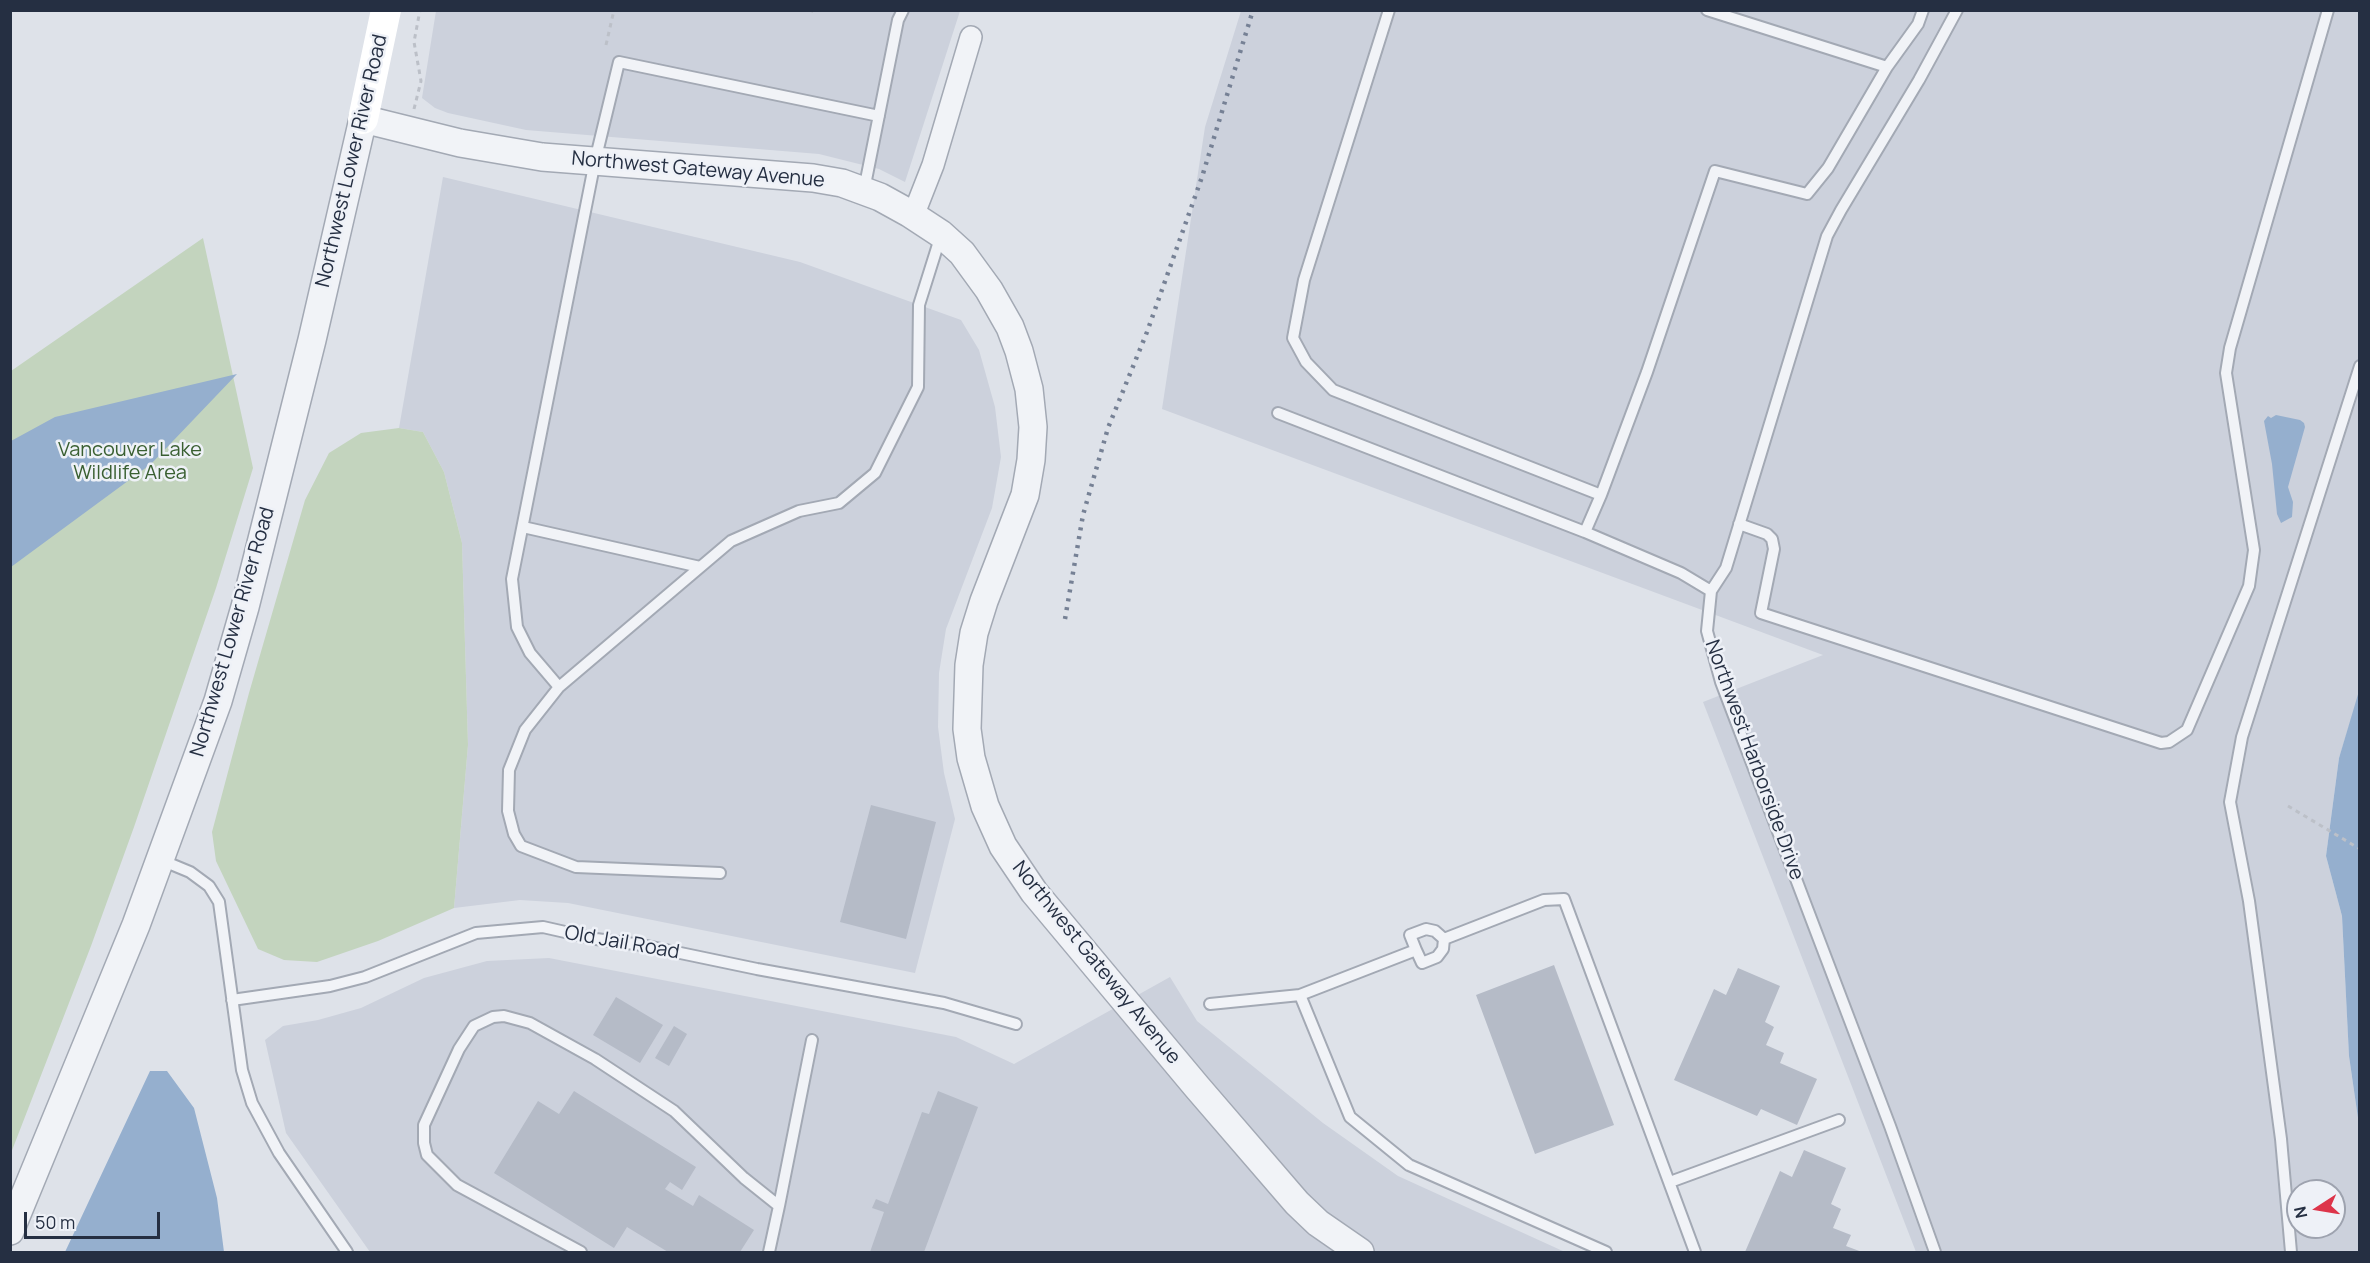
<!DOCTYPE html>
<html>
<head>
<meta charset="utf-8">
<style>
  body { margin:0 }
  #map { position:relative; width:2370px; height:1263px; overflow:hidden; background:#dee2e9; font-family:Manrope,sans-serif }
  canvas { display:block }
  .frame { position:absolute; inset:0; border:12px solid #252f42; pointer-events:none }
  .north { position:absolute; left:2286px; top:1179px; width:60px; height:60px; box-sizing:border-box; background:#eef1f7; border:2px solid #9ea3af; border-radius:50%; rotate:258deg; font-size:16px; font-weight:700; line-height:24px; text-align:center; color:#252f42 }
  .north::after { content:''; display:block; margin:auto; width:21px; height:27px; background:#dd344a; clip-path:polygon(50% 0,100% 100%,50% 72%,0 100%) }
  .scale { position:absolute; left:24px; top:1212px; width:136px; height:27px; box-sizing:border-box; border:3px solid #252f42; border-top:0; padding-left:8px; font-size:18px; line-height:21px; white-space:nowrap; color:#252f42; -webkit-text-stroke:4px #eef1f7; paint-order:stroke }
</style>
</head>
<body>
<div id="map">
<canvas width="2370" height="1263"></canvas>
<div class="frame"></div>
<div class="north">N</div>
<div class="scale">50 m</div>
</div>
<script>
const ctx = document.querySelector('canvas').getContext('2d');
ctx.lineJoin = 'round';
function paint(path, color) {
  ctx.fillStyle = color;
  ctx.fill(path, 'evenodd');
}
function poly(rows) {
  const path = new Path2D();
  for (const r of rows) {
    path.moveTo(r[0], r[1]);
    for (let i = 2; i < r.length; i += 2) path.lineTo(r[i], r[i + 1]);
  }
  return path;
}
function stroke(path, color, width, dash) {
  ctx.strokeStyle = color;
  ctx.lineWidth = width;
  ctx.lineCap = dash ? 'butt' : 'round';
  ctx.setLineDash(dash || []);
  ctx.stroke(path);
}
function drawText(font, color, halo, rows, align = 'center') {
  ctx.font = font + ' Manrope,sans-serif';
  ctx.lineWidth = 5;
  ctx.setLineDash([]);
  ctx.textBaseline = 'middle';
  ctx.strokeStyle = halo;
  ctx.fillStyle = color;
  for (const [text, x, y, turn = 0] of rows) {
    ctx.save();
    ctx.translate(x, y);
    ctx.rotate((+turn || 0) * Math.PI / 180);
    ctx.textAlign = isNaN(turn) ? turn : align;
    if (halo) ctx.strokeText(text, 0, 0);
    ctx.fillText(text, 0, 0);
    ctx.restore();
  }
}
paint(poly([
  [436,11,960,11,905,182,879,169,819,154,526,130,448,113,435,108,422,98],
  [1241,11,2359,11,2360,691,2339,758,2326,856,2342,916,2349,1056,2359,1125,2359,1252,1916,1252,1703,702,1823,655,1162,409,1205,127],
  [2298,1191,2334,1191,2334,1227,2298,1227],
  [443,177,800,262,961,320,979,350,995,407,1001,457,992,508,946,629,939,673,938,727,944,773,955,819,915,973,568,903,520,900,454,908,468,745,462,543,444,472,423,432,399,428],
  [549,958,956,1037,1014,1064,1170,977,1197,1021,1323,1123,1398,1176,1565,1252,370,1252,286,1133,265,1040,283,1026,318,1020,361,1008,424,978,487,961]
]), '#ccd1dc');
paint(poly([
  [203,238,253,468,216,588,134,827,91,946,11,1153,11,371],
  [399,428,423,432,444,472,462,543,468,745,454,908,378,941,317,962,284,960,258,949,216,861,212,832,249,693,305,500,329,453,361,433]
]), '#c3d4be');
paint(poly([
  [237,374,151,464,11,567,11,441,55,417],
  [2276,415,2300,420,2304,423,2305,427,2288,487,2293,502,2292,517,2281,523,2277,514,2272,464,2264,421,2268,416,2271,418],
  [2359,691,2359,1125,2349,1056,2342,916,2326,856,2339,758],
  [150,1071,167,1071,194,1108,217,1198,224,1252,65,1252]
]), '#95afce');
paint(poly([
  [871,805,936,822,906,939,840,922],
  [1554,965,1614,1125,1535,1154,1476,995],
  [1738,968,1780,986,1765,1022,1774,1027,1766,1045,1784,1053,1780,1063,1817,1079,1797,1125,1761,1109,1757,1116,1674,1080,1714,989,1726,995],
  [616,997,663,1025,640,1063,593,1035],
  [674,1026,687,1034,669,1066,655,1058],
  [574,1091,696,1167,682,1190,670,1182,665,1189,693,1206,699,1195,754,1230,740,1252,668,1252,627,1227,614,1248,494,1173,538,1101,559,1114],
  [938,1091,978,1107,924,1252,870,1252,884,1212,872,1208,876,1199,888,1204,922,1112,929,1114],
  [1804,1150,1846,1168,1831,1204,1841,1209,1833,1228,1851,1235,1846,1246,1862,1252,1745,1252,1780,1171,1792,1177]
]), '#b5bbc7');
const service = poly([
  [1389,10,1304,280,1293,338,1306,362,1333,390,1601,495,1585,532],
  [1707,10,1887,67],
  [879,116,619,62,595,161,512,579,517,627,530,653,559,687,731,541,799,511,839,503,875,473,918,387,919,305,941,235],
  [864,190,898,20,903,10],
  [1278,413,1585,532,1681,573,1711,591],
  [1601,495,1647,372,1715,171,1807,194,1828,168,1887,67,1918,24,1923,10],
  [1739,524,1767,534,1772,539,1774,549,1761,613,2161,743,2169,742,2187,730,2249,586,2254,550,2226,373,2230,348,2328,10],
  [523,527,700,567],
  [559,687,525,730,509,770,508,811,514,834,521,846,576,867,720,873],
  [161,860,190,872,209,886,219,902,242,1070,252,1103,279,1153,347,1252],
  [1416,950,1410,935,1426,929,1435,931,1444,939],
  [1300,995,1350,1117,1409,1165,1606,1252],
  [232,1000,330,986,365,977,476,933,543,927,596,939,642,945,757,969,944,1003,1016,1024],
  [1210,1004,1300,995,1416,950,1422,963,1437,957,1443,949,1444,939,1544,900,1564,899,1695,1252],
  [1670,1182,1839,1120],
  [779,1206,812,1040],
  [581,1252,457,1185,427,1155,424,1143,424,1125,459,1049,474,1026,493,1017,504,1016,530,1023,595,1059,674,1111,744,1178,779,1206,769,1252],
  [1935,1252,1890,1126,1721,682,1707,631,1711,591,1726,568,1827,236,1841,210,1919,80,1957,10],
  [2291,1252,2281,1139,2249,901,2230,802,2242,737,2360,366]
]);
const minor = poly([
  [913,216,933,165,971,37]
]);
const tertiary = poly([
  [10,1231,136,925,218,701,245,607,312,340,363,119,460,143,542,157,813,178,842,183,880,197,909,213,941,234,962,253,989,290,1010,327,1019,351,1029,389,1033,427,1031,460,1025,495,984,601,974,633,969,665,967,729,971,758,985,806,1003,846,1034,892,1197,1087,1297,1203,1318,1223,1360,1252]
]);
stroke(service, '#a3a9b4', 14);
stroke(minor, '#a3a9b4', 24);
stroke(tertiary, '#a3a9b4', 30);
stroke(poly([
  [809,10,815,12],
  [606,45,614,10],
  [414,109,421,81,414,42,420,10],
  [2288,806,2360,849]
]), '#bcc0c8', 3, [4.5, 4.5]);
stroke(service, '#f1f3f7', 10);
stroke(minor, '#f1f3f7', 21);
stroke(tertiary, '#f1f3f7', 27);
stroke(poly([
  [363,119,386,10]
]), '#fff', 30);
stroke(poly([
  [1065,619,1083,515,1108,428,1147,332,1202,177,1253,10]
]), '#768195', 4.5, [3, 6]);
drawText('20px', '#252f42', '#eef1f7', [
  ["Northwest Lower River Road",352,161,-77],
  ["Northwest Gateway Avenue",698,170,5],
  ["Northwest Lower River Road",233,632,-74],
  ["Northwest Harborside Drive",1754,760,70],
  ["Old Jail Road",622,943,10],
  ["Northwest Gateway Avenue",1096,963,51]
]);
drawText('20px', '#395f31', '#eef1f7', [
  ["Vancouver Lake",130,450],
  ["Wildlife Area",130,473]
]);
</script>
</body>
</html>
